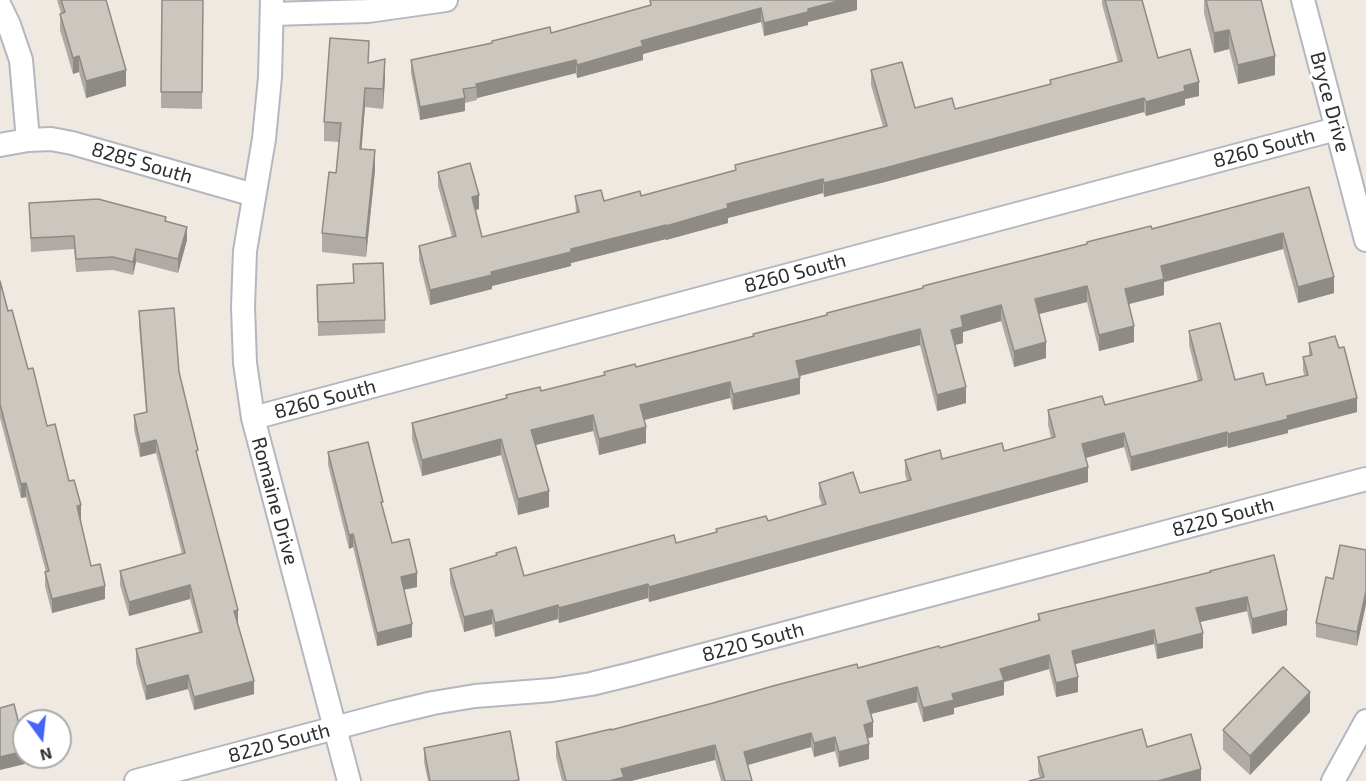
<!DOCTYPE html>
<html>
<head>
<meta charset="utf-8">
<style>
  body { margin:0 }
  #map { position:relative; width:1366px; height:781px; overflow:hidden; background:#efe9e1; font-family:"Exo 2",sans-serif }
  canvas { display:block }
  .north { position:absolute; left:12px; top:709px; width:60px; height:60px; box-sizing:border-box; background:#fff; border:2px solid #ababab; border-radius:50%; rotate:165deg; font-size:16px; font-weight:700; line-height:24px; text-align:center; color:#2e2e2e }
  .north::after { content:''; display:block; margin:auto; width:21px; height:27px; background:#4264fb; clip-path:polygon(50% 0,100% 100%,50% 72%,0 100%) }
</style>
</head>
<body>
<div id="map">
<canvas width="1366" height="781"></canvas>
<div class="north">N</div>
</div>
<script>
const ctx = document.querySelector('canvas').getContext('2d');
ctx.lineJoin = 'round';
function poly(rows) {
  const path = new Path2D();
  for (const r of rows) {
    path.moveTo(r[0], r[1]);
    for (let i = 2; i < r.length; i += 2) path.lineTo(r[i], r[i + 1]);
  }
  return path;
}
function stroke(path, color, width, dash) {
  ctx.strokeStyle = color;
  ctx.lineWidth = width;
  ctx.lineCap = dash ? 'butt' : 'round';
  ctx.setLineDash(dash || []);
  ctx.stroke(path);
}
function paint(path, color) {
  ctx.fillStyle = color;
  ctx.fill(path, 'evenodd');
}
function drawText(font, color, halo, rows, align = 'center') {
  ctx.font = font + ' "Exo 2",sans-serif';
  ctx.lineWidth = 6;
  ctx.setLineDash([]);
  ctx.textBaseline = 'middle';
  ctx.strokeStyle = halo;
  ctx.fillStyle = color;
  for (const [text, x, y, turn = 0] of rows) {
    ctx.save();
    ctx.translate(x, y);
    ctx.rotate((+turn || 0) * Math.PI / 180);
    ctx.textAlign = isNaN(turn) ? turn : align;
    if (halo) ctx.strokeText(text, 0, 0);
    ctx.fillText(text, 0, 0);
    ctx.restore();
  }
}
const street = poly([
  [272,0,270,77,264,139,245,251,243,307,245,363,253,418,349,781],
  [1303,0,1366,240],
  [0,6,9,25,21,60,28,140],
  [273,14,368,11,446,0],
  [0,145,28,140,51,139,72,143,254,195],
  [253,418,1336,129],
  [136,781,391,713,433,703,475,696,552,690,591,684,632,674,1366,479],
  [1333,781,1366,721]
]);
stroke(street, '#b4b7c1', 26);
stroke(street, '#fff', 22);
paint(poly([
  [57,0,106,0,126,86,86,98,79,72,73,74,60,30,60,14,61,13],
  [162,0,203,0,202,109,161,108],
  [650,0,857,0,857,10,808,22,808,25,764,36,761,22,643,54,643,60,577,78,576,73,477,98,477,100,465,103,465,111,420,120,411,73,411,60,492,43,492,41,551,33,650,5],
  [1102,0,1142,0,1158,58,1199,96,1185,99,1185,105,1146,116,1144,112,885,182,824,197,823,193,728,218,728,223,666,240,666,239,571,263,571,266,492,286,492,289,430,305,419,260,419,246,452,237,438,186,438,172,479,209,476,210,482,237,576,213,575,196,604,201,641,196,735,170,735,165,883,127,871,85,871,70,915,108,955,109,1050,84,1050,80,1118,62,1102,4],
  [1204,0,1261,0,1275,75,1238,84,1229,49,1214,53,1204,13],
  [369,62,385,79,383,109,365,107,361,149,375,170,366,257,322,252,322,233,336,173,339,142,324,141,324,122],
  [1309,187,1334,293,1298,303,1283,249,1164,282,1164,295,1129,304,1134,342,1099,351,1087,302,1039,314,1046,358,1014,367,1001,321,963,332,963,343,955,345,966,403,937,411,920,345,799,376,800,394,733,410,730,398,644,420,646,443,599,455,593,431,536,445,549,507,518,515,501,455,422,476,412,439,412,423,506,398,506,395,541,391,604,376,604,372,636,367,753,337,753,334],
  [29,203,166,221,187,240,178,273,136,262,133,275,113,270,76,272,74,249,31,252],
  [353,264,385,320,385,333,318,336,317,285,354,283],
  [0,281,8,311,47,426,69,481,81,519,80,519,91,566,105,599,52,613,45,586,45,572,46,572,26,497,21,498,0,418],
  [139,311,179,372,198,457,238,623,254,694,194,710,188,689,146,700,136,663,136,649,199,632,190,599,129,616,120,585,120,571,182,554,156,453,140,457,134,429,134,415,146,412,139,325],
  [1189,331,1235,380,1266,385,1305,376,1303,371,1303,357,1309,356,1309,343,1357,412,1288,430,1288,433,1228,448,1227,446,1131,471,1124,447,1086,458,1088,482,649,602,648,598,559,623,558,619,495,637,492,624,464,632,450,583,450,569,496,556,496,553,524,576,676,543,716,532,716,529,768,521,822,505,819,497,819,483,860,493,907,481,905,474,905,460,942,459,1004,451,1051,438,1048,425,1048,410,1105,405,1198,381,1189,345],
  [328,452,383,511,392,543,417,587,404,590,412,637,377,646,353,547,349,549,328,465],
  [1366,550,1366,604,1357,646,1316,637,1316,623,1333,579],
  [1210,573,1287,625,1252,634,1247,611,1200,622,1203,648,1157,659,1154,644,1075,664,1078,692,1056,697,1049,669,1004,682,1004,695,954,708,954,714,923,722,917,702,870,714,873,737,867,738,869,759,839,767,835,751,814,757,811,747,748,765,752,781,721,781,715,760,631,781,562,781,556,757,556,742,611,730,858,668,940,648,1038,621,1038,614],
  [1310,712,1250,775,1223,750,1223,730],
  [510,731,519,781,428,781,424,762,424,748],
  [1147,747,1201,781,1040,778,1038,772,1038,757]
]), '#afaba4');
paint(poly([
  [842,0,857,0,857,10,808,22,808,25,764,36,764,23,808,9],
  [761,8,761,22,643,54,643,60,577,78,577,65,641,41],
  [1229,30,1229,49,1214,53,1214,33],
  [79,56,79,72,73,74,73,58],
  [1275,56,1275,75,1238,84,1238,65],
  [385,59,385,79,383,109,383,89],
  [576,60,576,73,477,98,476,84],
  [126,70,126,86,86,98,86,81],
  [1199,82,1199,96,1185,99,1185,105,1146,116,1146,102,1184,86],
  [365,88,365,107,360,168,360,149],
  [465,98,465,111,420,120,420,107],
  [1144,98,1144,112,885,182,824,197,824,183],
  [375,150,375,170,366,257,366,238],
  [823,179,823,193,728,218,728,223,666,240,666,226,727,204],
  [479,195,479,209,472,211,472,197],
  [666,225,666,239,571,263,571,266,492,286,492,289,430,305,430,290,571,249],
  [187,227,187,240,178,273,178,259],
  [1283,233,1283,249,1164,282,1164,295,1125,305,1125,289,1161,266],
  [136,249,136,262,133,275,133,262],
  [1334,277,1334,293,1298,303,1298,287],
  [1087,286,1087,302,1035,315,1035,299],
  [1001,305,1001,321,963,332,963,343,951,346,951,330,961,316],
  [1134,326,1134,342,1099,351,1099,335],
  [920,329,920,345,796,377,796,361],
  [1046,342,1046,358,1014,367,1014,351],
  [800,378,800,394,733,410,733,394],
  [730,382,730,398,640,421,640,405],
  [966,387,966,403,937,411,937,395],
  [1357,398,1357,412,1288,430,1288,433,1228,448,1228,434,1287,416],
  [593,415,593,431,531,446,531,430],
  [646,427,646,443,599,455,599,439],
  [1227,432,1227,446,1131,471,1131,457],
  [1124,433,1124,447,1082,459,1082,444],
  [501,439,501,455,422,476,422,460],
  [156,440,156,453,140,457,140,444],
  [1088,467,1088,482,649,602,649,587],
  [26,483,26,497,21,498,21,484],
  [549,491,549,507,518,515,518,499],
  [81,505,81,519,77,520,77,506],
  [353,534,353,547,349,549,349,535],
  [417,573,417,587,401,590,401,577],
  [648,584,648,598,559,623,559,608],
  [190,585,190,599,129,616,129,602],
  [105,586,105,599,52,613,52,599],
  [1366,591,1366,604,1357,646,1357,632],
  [1247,597,1247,611,1196,623,1196,608],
  [558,605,558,619,495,637,495,623],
  [238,610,238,624,234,611],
  [492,610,492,624,464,632,464,617],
  [1287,610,1287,625,1252,634,1252,619],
  [412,624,412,637,377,646,377,633],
  [1154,630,1154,644,1072,665,1072,651],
  [1203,633,1203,648,1157,659,1157,645],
  [1049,655,1049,669,1004,682,1004,695,954,708,954,714,923,722,923,708,1000,669],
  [188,675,188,689,146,700,146,686],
  [1078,677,1078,692,1056,697,1056,683],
  [254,681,254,694,194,710,194,697],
  [917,687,917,702,867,715,867,701],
  [1310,692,1310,712,1250,775,1250,756],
  [873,722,873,737,864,739,864,725],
  [811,733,811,747,744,766,744,752],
  [835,737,835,751,814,757,814,743],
  [869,744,869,759,839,767,839,752],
  [715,745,715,760,631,781,609,781,621,769],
  [24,751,24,757,25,757,25,764,0,770,0,757],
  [1201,769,1201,781,1158,781]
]), '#8e8b86');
const building = poly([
  [61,0,106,0,126,70,86,81,79,56,73,58,60,14,65,12,61,0],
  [162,0,203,0,202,92,161,92,162,0],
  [650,0,842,0,808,9,808,12,764,23,761,8,641,41,643,46,577,65,576,60,476,84,477,87,463,89,465,98,420,107,411,60,492,43,492,41,550,27,551,33,651,5,650,0],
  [1105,0,1142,0,1158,58,1190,49,1199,82,1184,86,1185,91,1146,102,1144,98,885,168,824,183,823,179,727,204,728,208,666,226,666,225,571,249,571,252,491,272,492,275,430,290,419,246,456,236,438,172,470,163,479,195,472,197,482,237,579,212,575,196,601,190,604,201,640,191,641,196,736,170,735,165,887,126,871,70,902,62,915,108,952,98,955,109,1051,84,1050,80,1122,61,1105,0],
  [1206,0,1261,0,1275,56,1238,65,1229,30,1214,33,1206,0],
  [330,38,369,41,368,63,385,59,383,89,365,88,360,149,375,150,366,238,322,233,329,172,336,173,341,123,324,122,330,38],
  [1309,187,1334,277,1298,287,1283,233,1161,266,1164,279,1125,289,1134,326,1099,335,1087,286,1035,299,1046,342,1014,351,1001,305,961,316,963,327,951,330,966,387,937,395,920,329,796,361,800,378,733,394,730,382,640,405,646,427,599,439,593,415,531,430,549,491,518,499,501,439,422,460,412,423,507,398,506,395,540,387,541,391,605,375,604,372,635,364,636,367,754,336,753,334,827,315,827,313,923,288,923,286,1087,244,1087,242,1151,226,1152,229,1309,187],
  [98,199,166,217,165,221,187,227,178,259,136,249,133,262,113,257,76,259,74,236,31,238,29,203,98,199],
  [383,263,385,320,318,322,317,285,354,283,353,264,383,263],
  [0,281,8,311,12,310,28,369,33,368,47,426,55,424,69,481,74,480,81,505,77,506,91,566,100,564,105,586,52,599,45,572,49,571,26,483,21,484,0,404,0,281],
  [174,308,179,372,198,450,196,451,238,610,234,611,254,681,194,697,188,675,146,686,136,649,202,632,190,585,129,602,120,571,185,553,156,440,140,444,134,415,147,412,139,311,174,308],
  [1220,323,1235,380,1263,373,1266,385,1308,375,1303,357,1312,355,1309,343,1335,336,1339,348,1344,347,1357,398,1287,416,1288,419,1228,434,1227,432,1131,457,1124,433,1082,444,1088,467,649,587,648,584,559,608,558,605,495,623,492,610,464,617,450,569,497,555,496,553,516,547,524,576,674,535,676,543,717,532,716,529,766,516,768,521,826,504,819,483,853,472,860,493,911,480,905,460,940,450,942,459,1002,443,1004,451,1055,437,1048,410,1102,396,1105,405,1202,380,1189,331,1220,323],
  [368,442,383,502,381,502,392,543,409,539,417,573,401,577,412,624,377,633,353,534,349,535,328,452,368,442],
  [1340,545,1366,550,1366,591,1357,632,1316,623,1326,577,1333,579,1340,545],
  [1274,555,1287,610,1252,619,1247,597,1196,608,1203,633,1157,645,1154,630,1072,651,1078,677,1056,683,1049,655,1000,669,1004,680,952,694,954,700,923,708,917,687,867,701,873,722,864,725,869,744,839,752,835,737,814,743,811,733,744,752,752,781,725,781,715,745,621,769,624,777,609,781,566,781,556,742,611,729,611,730,713,703,773,686,857,664,858,668,939,646,940,648,1040,620,1038,614,1211,572,1210,571,1274,555],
  [1283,667,1310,692,1250,756,1223,730,1283,667],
  [14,704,24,745,24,751,0,757,0,708,14,704],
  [1142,729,1147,747,1191,734,1201,769,1158,781,1029,781,1044,777,1038,757,1142,729],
  [510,731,519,780,513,781,430,781,424,748,510,731]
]);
paint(building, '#cbc7bf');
stroke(building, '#8e8b86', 1.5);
drawText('20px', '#2e2e2e', '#fff', [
  ["Bryce Drive",1330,102,75],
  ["8260 South",1264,148,-15],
  ["8285 South",142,163,16],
  ["8260 South",795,273,-15],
  ["8260 South",325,399,-15],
  ["Romaine Drive",275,501,75],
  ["8220 South",1223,517,-15],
  ["8220 South",753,642,-15],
  ["8220 South",279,743,-15]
]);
</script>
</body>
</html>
